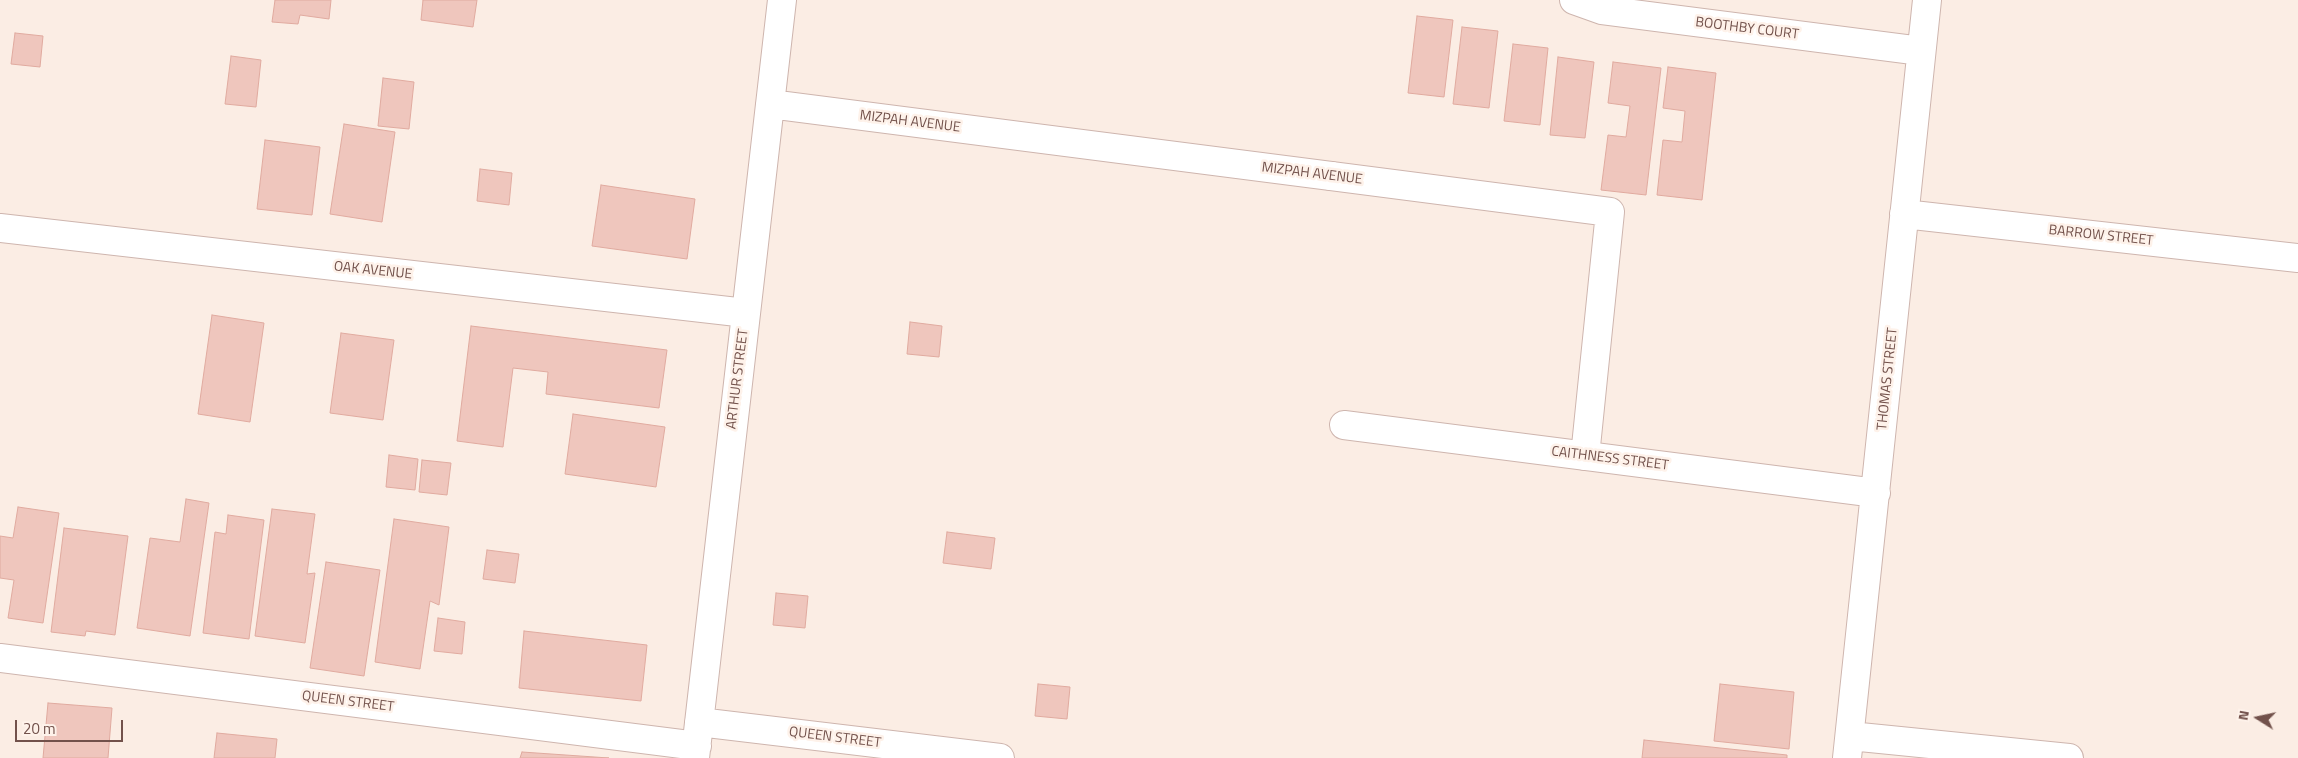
<!DOCTYPE html>
<html>
<head>
<meta charset="utf-8">
<style>
  body { margin:0 }
  #map { position:relative; width:2298px; height:758px; overflow:hidden; background:#fbede4; font-family:"Titillium Web",sans-serif }
  canvas { display:block }
  .north { position:absolute; left:2233px; top:693px; width:50px; height:50px; -webkit-text-stroke:4px #fef2ea; paint-order:stroke; rotate:280deg; font-size:14px; font-weight:700; line-height:20px; text-align:center; color:#72514b }
  .north::after { content:''; display:block; margin:auto; width:18px; height:22px; background:#72514b; clip-path:polygon(50% 0,100% 100%,50% 72%,0 100%) }
  .scale { position:absolute; left:15px; top:720px; width:108px; height:22px; box-sizing:border-box; border:2px solid #72514b; border-top:0; padding-left:6px; font-size:15px; line-height:18px; white-space:nowrap; color:#72514b; -webkit-text-stroke:4px #fef2ea; paint-order:stroke }
</style>
</head>
<body>
<div id="map">
<canvas width="2298" height="758"></canvas>
<div class="north">N</div>
<div class="scale">20 m</div>
</div>
<script>
const ctx = document.querySelector('canvas').getContext('2d');
ctx.lineJoin = 'round';
function paint(path, color) {
  ctx.fillStyle = color;
  ctx.fill(path, 'evenodd');
}
function poly(rows) {
  const path = new Path2D();
  for (const r of rows) {
    path.moveTo(r[0], r[1]);
    for (let i = 2; i < r.length; i += 2) path.lineTo(r[i], r[i + 1]);
  }
  return path;
}
function stroke(path, color, width, dash) {
  ctx.strokeStyle = color;
  ctx.lineWidth = width;
  ctx.lineCap = dash ? 'butt' : 'round';
  ctx.setLineDash(dash || []);
  ctx.stroke(path);
}
function drawText(font, color, halo, rows, align = 'center') {
  ctx.font = font + ' "Titillium Web",sans-serif';
  ctx.lineWidth = 5;
  ctx.setLineDash([]);
  ctx.textBaseline = 'middle';
  ctx.strokeStyle = halo;
  ctx.fillStyle = color;
  for (const [text, x, y, turn = 0] of rows) {
    ctx.save();
    ctx.translate(x, y);
    ctx.rotate((+turn || 0) * Math.PI / 180);
    ctx.textAlign = isNaN(turn) ? turn : align;
    if (halo) ctx.strokeText(text, 0, 0);
    ctx.fillText(text, 0, 0);
    ctx.restore();
  }
}
const building = poly([
  [275,0,331,0,329,19,300,15,298,24,272,22,275,0],
  [423,0,477,0,473,27,421,20,423,0],
  [1417,16,1453,20,1444,97,1408,93,1417,16],
  [1462,27,1498,31,1489,108,1453,104,1462,27],
  [15,33,43,36,40,67,11,64,15,33],
  [1513,44,1548,48,1540,125,1504,121,1513,44],
  [231,56,261,60,256,107,225,104,231,56],
  [1558,57,1594,62,1585,138,1550,135,1558,57],
  [1613,62,1661,68,1646,195,1601,190,1608,135,1626,137,1630,106,1608,103,1613,62],
  [1668,67,1716,73,1702,200,1657,195,1663,140,1682,142,1685,111,1663,108,1668,67],
  [383,78,414,82,409,129,378,126,383,78],
  [344,124,395,132,382,222,330,214,344,124],
  [265,140,320,147,312,215,257,209,265,140],
  [480,169,512,173,509,205,477,201,480,169],
  [601,185,695,199,687,259,592,246,601,185],
  [212,315,264,323,250,422,198,414,212,315],
  [910,322,942,326,939,357,907,354,910,322],
  [471,326,667,350,659,408,546,394,548,372,513,368,503,447,457,441,471,326],
  [341,333,394,340,383,420,330,413,341,333],
  [573,414,665,427,656,487,565,474,573,414],
  [389,455,418,459,415,490,386,487,389,455],
  [422,460,451,463,447,495,419,492,422,460],
  [186,499,209,503,190,636,137,628,150,538,180,542,186,499],
  [18,507,59,513,43,623,8,618,14,580,0,578,0,536,13,538,18,507],
  [272,509,315,514,307,574,315,573,305,643,255,636,272,509],
  [228,515,264,520,249,639,203,633,215,532,226,534,228,515],
  [394,519,449,527,439,605,430,601,420,669,375,662,394,519],
  [64,528,128,536,115,635,86,631,85,636,51,632,64,528],
  [947,532,995,538,991,569,943,563,947,532],
  [487,550,519,554,515,583,483,579,487,550],
  [326,562,380,570,364,676,310,668,326,562],
  [776,593,808,596,805,628,773,625,776,593],
  [438,618,465,622,462,654,434,651,438,618],
  [524,631,647,645,641,701,519,688,524,631],
  [1038,684,1070,687,1067,719,1035,716,1038,684],
  [1720,684,1794,692,1789,749,1714,741,1720,684],
  [48,703,112,708,108,758,43,758,48,703],
  [217,733,277,739,275,758,214,758,217,733],
  [1644,740,1787,755,1787,758,1642,758,1644,740],
  [522,752,609,758,520,758,522,752]
]);
paint(building, '#efc6bd');
stroke(building, '#e0aa9f', 1);
const pedestrian = poly([
  [1331,176,1610,212,1585,456]
]);
const minor = poly([
  [1574,0,1602,10,1921,51],
  [770,104,1331,176],
  [1904,214,2298,258],
  [0,228,746,313],
  [1344,425,1876,493],
  [0,658,697,746],
  [699,722,1000,758],
  [1850,736,2069,758],
  [695,758,782,0],
  [1847,758,1927,0]
]);
stroke(pedestrian, '#ceb5ae', 30);
stroke(minor, '#ceb5ae', 30);
stroke(pedestrian, '#fff', 28);
stroke(minor, '#fff', 28);
drawText('14px', '#72514b', '#fef2ea', [
  ["BOOTHBY COURT",1747,29,7],
  ["MIZPAH AVENUE",910,122,7],
  ["MIZPAH AVENUE",1312,174,7],
  ["BARROW STREET",2101,236,6],
  ["OAK AVENUE",373,271,6],
  ["ARTHUR STREET",738,379,-83],
  ["THOMAS STREET",1888,379,-84],
  ["CAITHNESS STREET",1610,459,7],
  ["QUEEN STREET",348,702,7],
  ["QUEEN STREET",835,738,7]
]);
</script>
</body>
</html>
